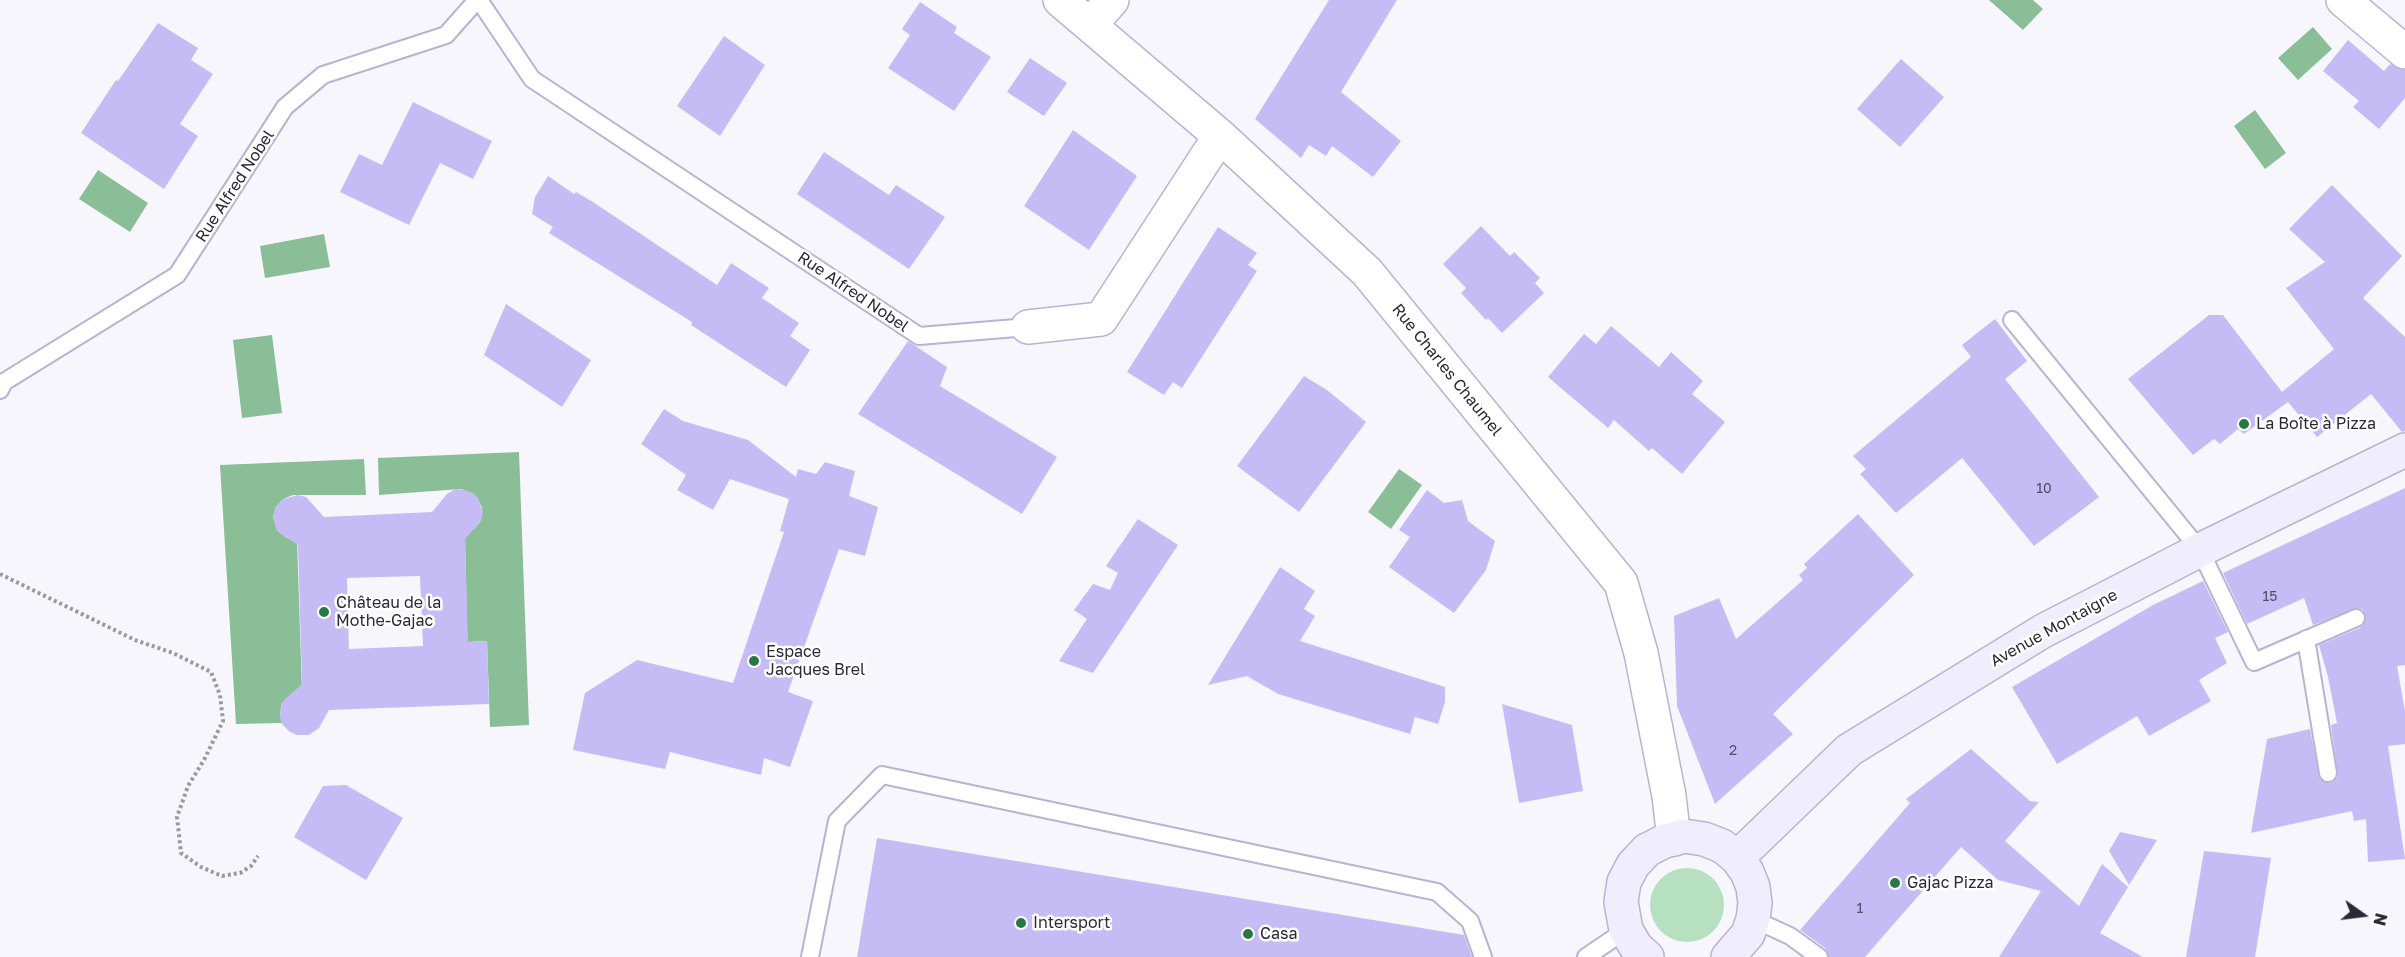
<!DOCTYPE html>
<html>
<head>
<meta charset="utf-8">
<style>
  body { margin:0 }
  #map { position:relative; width:2405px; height:957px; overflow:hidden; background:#f7f6fd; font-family:"Golos Text",sans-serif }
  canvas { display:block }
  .north { position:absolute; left:2333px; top:885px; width:60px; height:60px; -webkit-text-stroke:4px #fff; paint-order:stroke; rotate:104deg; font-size:16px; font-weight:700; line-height:24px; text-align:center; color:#2b2936 }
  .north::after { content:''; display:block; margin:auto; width:21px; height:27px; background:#2b2936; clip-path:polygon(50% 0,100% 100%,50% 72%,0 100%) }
</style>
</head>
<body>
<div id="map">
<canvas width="2405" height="957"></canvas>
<div class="north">N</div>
</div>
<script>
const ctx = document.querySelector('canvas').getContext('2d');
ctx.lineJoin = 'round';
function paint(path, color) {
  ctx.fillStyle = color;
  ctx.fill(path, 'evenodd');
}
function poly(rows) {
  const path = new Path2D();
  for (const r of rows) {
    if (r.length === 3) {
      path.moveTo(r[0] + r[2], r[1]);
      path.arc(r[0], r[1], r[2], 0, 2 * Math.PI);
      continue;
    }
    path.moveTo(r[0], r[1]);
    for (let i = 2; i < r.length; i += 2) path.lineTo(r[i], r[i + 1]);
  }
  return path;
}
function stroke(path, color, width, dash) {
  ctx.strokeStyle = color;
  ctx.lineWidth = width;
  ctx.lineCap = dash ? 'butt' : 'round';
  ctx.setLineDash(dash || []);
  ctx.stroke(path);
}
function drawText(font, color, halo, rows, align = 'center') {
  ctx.font = font + ' "Golos Text",sans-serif';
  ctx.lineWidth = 5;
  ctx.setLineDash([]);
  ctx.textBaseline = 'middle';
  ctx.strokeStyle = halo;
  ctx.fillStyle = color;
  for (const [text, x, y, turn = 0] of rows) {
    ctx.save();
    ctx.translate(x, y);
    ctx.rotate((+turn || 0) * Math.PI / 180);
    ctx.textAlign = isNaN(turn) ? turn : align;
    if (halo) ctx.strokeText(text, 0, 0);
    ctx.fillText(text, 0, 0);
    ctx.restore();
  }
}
paint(poly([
  [1687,905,37]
]), '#b6e0c0');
paint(poly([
  [1989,0,2033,0,2043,9,2023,30],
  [2313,27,2332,49,2298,80,2278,58],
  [2255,110,2286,153,2265,169,2234,126],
  [98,170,148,203,130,232,79,199],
  [324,234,330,267,265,278,260,246],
  [272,335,282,413,242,418,233,340],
  [519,452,529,725,490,727,487,641,467,642,465,533,474,529,481,521,482,507,474,494,461,489,379,495,378,458],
  [364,459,366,495,293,495,283,499,276,507,273,517,279,532,287,538,297,539,302,691,293,693,282,703,280,713,282,723,236,724,220,465],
  [1399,469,1422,485,1391,529,1368,512]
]), '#89be97');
paint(poly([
  [1329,0,1397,0,1341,92,1401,141,1373,177,1332,146,1326,156,1309,145,1301,158,1255,119],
  [920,2,957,27,954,33,991,57,954,111,888,68,910,35,902,29],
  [158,23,198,48,191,60,213,74,180,124,198,136,164,189,81,133,116,80,118,81],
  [724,36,765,65,720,136,677,106],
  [2348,40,2384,71,2390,64,2405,70,2405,98,2379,129,2353,107,2359,101,2323,71],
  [1030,58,1067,83,1044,116,1007,92],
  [1901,59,1944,97,1900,147,1857,109],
  [413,102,492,141,473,179,440,163,409,225,340,192,359,154,382,165],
  [1073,130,1137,176,1089,250,1024,206],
  [824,152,889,195,896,185,945,217,909,269,797,194],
  [548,176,574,194,576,192,593,202,717,285,731,263,769,288,762,298,799,323,790,336,810,350,786,387,691,325,692,322,549,233,553,227,532,214,535,197],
  [2332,185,2402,256,2363,298,2405,337,2405,431,2402,432,2371,394,2317,437,2288,402,2244,434,2238,429,2220,444,2214,439,2193,455,2128,379,2209,315,2223,315,2282,392,2334,349,2286,288,2325,262,2289,229],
  [1481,226,1510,256,1514,252,1540,278,1535,283,1544,293,1502,333,1488,318,1486,320,1461,293,1466,288,1443,264],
  [1218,227,1257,253,1248,265,1257,271,1182,388,1173,382,1164,395,1127,372],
  [506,304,591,360,562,407,484,355],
  [1995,319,2027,361,2005,379,2099,497,2034,546,1962,458,1896,513,1860,474,1866,469,1853,456,1971,357,1962,345],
  [1611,326,1659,367,1671,352,1703,381,1692,394,1725,422,1682,474,1652,448,1649,451,1614,420,1608,428,1548,377,1584,334,1596,344],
  [908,341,947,367,940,386,1057,457,1022,514,858,414],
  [1304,376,1327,390,1366,422,1299,512,1237,466],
  [664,409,683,421,748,440,796,477,798,469,816,474,825,462,855,471,849,496,878,507,865,556,839,549,788,692,813,701,790,767,764,758,761,775,670,752,665,769,573,750,585,693,637,660,733,683,784,532,780,531,789,499,730,479,713,510,677,490,686,475,641,444],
  [2405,488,2405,665,2397,666,2405,711,2405,744,2388,746,2405,859,2368,862,2366,819,2354,821,2352,811,2251,833,2267,739,2310,729,2320,779,2329,783,2338,777,2331,725,2337,723,2328,677,2319,645,2360,628,2366,619,2363,610,2357,608,2313,625,2304,598,2247,624,2223,573],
  [455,489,465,490,474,494,478,498,483,512,481,521,465,539,468,642,487,641,489,704,329,710,319,728,309,735,297,735,290,732,281,723,280,712,283,701,302,684,298,545,277,531,273,517,276,507,283,499,298,495,306,497,324,517,432,512,447,494],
  [420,576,423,646,349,649,347,578],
  [1427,490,1444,503,1462,500,1468,521,1495,541,1486,570,1454,613,1389,567,1410,537,1399,530],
  [1858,514,1914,575,1773,714,1793,734,1715,804,1677,706,1674,616,1719,598,1736,639,1803,580,1799,575,1807,568,1804,564],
  [1138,519,1178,545,1093,673,1059,661,1087,619,1074,610,1093,584,1110,590,1118,573,1106,566],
  [1280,567,1315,591,1304,609,1315,616,1300,641,1445,687,1445,702,1438,724,1415,717,1410,734,1278,694,1247,676,1208,685],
  [2203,581,2228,632,2215,638,2227,663,2199,680,2211,701,2149,736,2137,716,2057,764,2012,687,2153,605],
  [1502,704,1572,725,1583,791,1519,803],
  [1971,749,2030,801,2039,802,2005,841,2079,906,2102,864,2128,887,2100,933,2143,957,1999,957,2041,891,1998,880,1961,847,1865,957,1829,957,1825,948,1800,930,1910,803,1906,799],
  [346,785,403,818,366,880,294,837,323,786],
  [2120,832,2157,840,2129,885,2109,851],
  [877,838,1464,935,1472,957,857,957],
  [2204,851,2271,858,2255,957,2186,957]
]), '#c6bcf5');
const service = poly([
  [479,0,532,79,919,336,1028,327],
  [2012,320,2200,550,2254,662,2356,618],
  [0,390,4,382,177,275,285,107,323,75,446,35,477,0],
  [2306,639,2328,773],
  [1753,919,1790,936,1819,957],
  [810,957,837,821,882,775,1437,892,1470,921,1483,957],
  [1586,957,1626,930]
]);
const minor = poly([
  [1060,0,1220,136,1367,272,1621,583,1641,653,1669,796,1674,839],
  [2343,0,2405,52],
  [1090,25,1112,0],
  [1028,327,1101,319,1220,136]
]);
const secondary = poly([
  [1737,858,1849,750,2043,631,2200,550,2405,450],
  [1647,957,1636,947,1626,930,1621,902,1624,882,1633,865,1647,850,1665,841,1684,836,1704,839,1722,846,1737,858,1747,872,1753,887,1755,903,1753,919,1748,934,1728,957]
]);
stroke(service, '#b8b2d4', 20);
stroke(minor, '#b8b2d4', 36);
stroke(secondary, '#b8b2d4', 36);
stroke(poly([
  [0,574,135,640,173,653,211,672,220,695,223,721,204,760,188,786,177,817,181,853,201,867,222,876,240,873,251,866,258,856]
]), '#9a99a2', 4, [3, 3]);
stroke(service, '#fff', 16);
stroke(minor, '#fff', 33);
stroke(secondary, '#f0edfc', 33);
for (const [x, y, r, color] of [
  [2244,424,6,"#2a7746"],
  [324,612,6,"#2a7746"],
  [754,661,6,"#2a7746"],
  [1895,883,6,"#2a7746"],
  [1021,923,6,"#2a7746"],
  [1248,934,6,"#2a7746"]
]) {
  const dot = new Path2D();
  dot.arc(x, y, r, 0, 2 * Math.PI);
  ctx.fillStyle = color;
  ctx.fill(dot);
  stroke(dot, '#fff', 2);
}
drawText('14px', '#524e66', null, [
  ["10",2044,489],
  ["15",2270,597],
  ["2",1733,751],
  ["1",1860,909]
]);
drawText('16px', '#2b2936', '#fff', [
  ["Rue Alfred Nobel",235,186,-57],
  ["Rue Alfred Nobel",853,292,34],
  ["Rue Charles Chaumel",1447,370,51],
  ["Avenue Montaigne",2054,628,-29]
]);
drawText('16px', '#2b2936', '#fff', [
  ["La Boîte à Pizza",2256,424],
  ["Château de la",336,603],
  ["Mothe-Gajac",336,621],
  ["Espace",766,652],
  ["Jacques Brel",766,670],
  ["Gajac Pizza",1907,883],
  ["Intersport",1033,923],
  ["Casa",1260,934]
], 'left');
</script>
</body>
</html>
